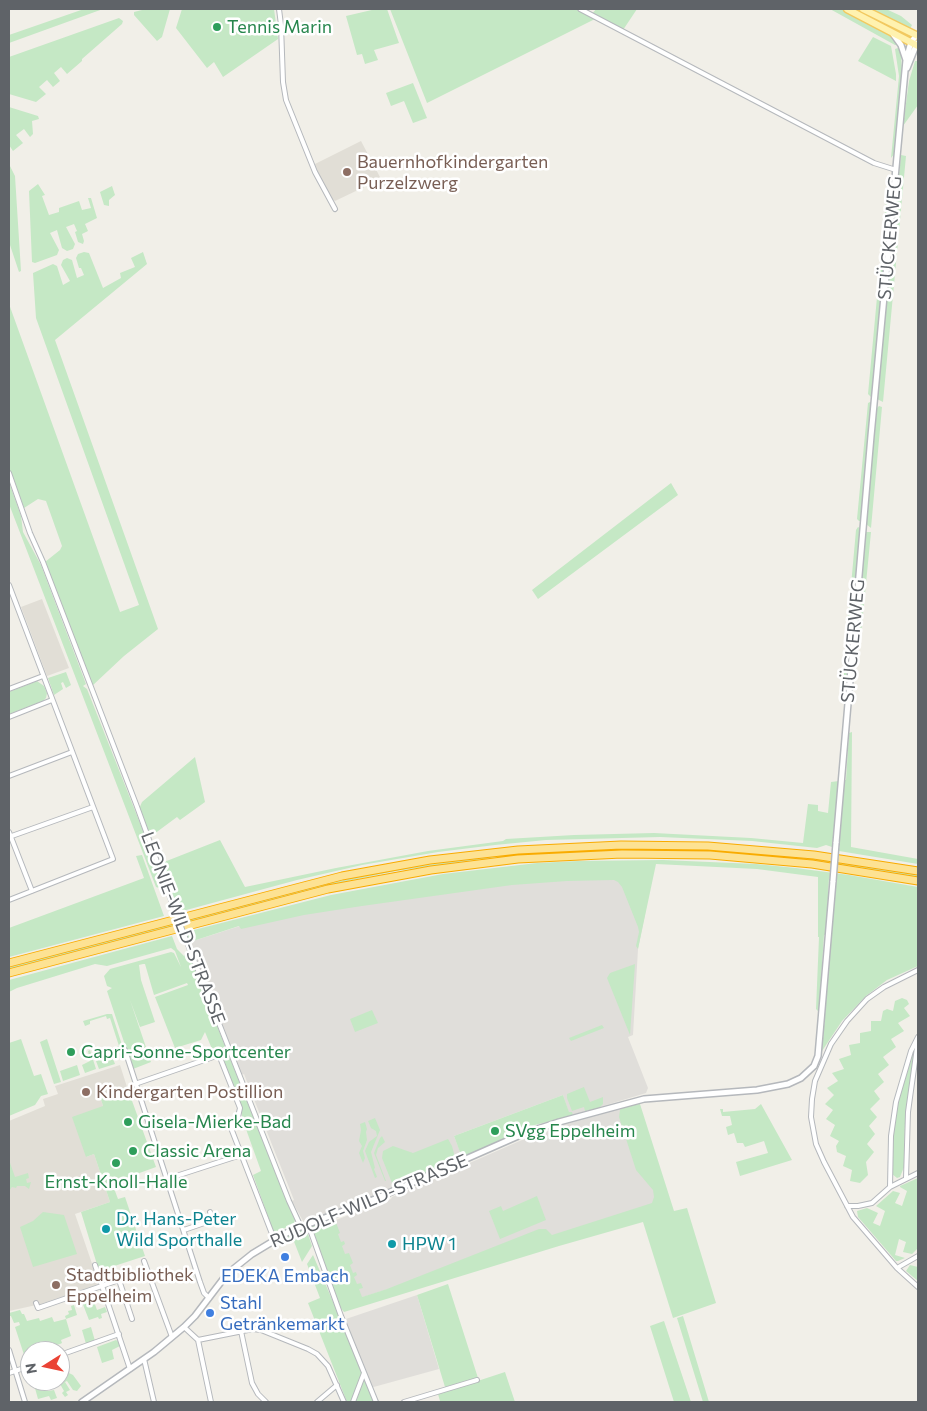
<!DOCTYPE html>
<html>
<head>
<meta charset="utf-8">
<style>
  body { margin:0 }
  #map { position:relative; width:927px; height:1411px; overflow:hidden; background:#f1efe8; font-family:Commissioner,sans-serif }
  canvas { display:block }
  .frame { position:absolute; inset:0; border:10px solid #5f6368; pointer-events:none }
  .north { position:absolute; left:20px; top:1341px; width:50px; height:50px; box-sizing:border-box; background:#fff; border:1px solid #bfc1c3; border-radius:50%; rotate:260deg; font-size:14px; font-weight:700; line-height:20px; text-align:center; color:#5f6368 }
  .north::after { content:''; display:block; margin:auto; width:18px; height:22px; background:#ea4335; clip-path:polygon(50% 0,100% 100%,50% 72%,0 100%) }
</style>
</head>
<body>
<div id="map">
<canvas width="927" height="1411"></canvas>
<div class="frame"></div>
<div class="north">N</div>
</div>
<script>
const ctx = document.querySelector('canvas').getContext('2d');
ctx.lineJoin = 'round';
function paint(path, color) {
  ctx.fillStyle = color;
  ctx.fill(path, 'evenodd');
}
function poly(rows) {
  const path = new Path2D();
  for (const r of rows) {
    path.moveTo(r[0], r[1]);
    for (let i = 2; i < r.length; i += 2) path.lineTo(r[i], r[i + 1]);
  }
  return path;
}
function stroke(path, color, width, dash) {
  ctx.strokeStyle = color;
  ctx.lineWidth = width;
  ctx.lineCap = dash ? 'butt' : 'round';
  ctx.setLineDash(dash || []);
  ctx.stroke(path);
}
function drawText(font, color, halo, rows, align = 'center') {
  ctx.font = font + ' Commissioner,sans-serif';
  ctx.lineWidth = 5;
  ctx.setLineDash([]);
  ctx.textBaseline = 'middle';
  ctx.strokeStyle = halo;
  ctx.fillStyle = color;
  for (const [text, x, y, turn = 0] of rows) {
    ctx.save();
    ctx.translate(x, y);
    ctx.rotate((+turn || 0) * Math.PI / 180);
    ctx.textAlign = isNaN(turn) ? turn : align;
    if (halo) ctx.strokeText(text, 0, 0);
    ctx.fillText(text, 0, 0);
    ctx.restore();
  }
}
paint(poly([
  [655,864,638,949,633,1035,628,1037,648,1088,646,1093,573,1115,571,1112,569,1113,563,1095,454,1136,462,1157,462,1162,365,1203,363,1200,314,1219,303,1221,292,1201,294,1200,244,1074,241,1075,190,942,240,926,327,902],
  [629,1105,660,1203,344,1303,315,1228,391,1199,392,1197,522,1140,547,1132,546,1129],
  [417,1295,439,1369,370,1388,343,1320]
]), '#e0deda');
paint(poly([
  [361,141,381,179,335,201,331,198,313,165],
  [42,599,69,668,47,676,21,607],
  [120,1065,127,1087,100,1096,103,1106,86,1157,94,1154,110,1202,75,1214,99,1284,41,1304,9,1311,9,1121,45,1106,43,1099,58,1094,55,1086]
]), '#e1ded6');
paint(poly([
  [84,9,103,9,9,43,9,35],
  [146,9,170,9,162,37,157,41,134,15,134,12],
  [182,9,274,9,278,39,223,77,214,62,207,68,176,28],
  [376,9,387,9,399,43,374,50,378,60,365,64,362,54,357,55,346,16],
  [390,9,575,9,595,19,427,103],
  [596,9,637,9,623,30,592,14],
  [830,9,843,9,892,37,899,45,895,45],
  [868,9,886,9,901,16,912,25,910,29],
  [119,18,123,21,122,24,82,59,82,61,67,74,61,67,54,73,60,81,53,87,47,80,39,87,46,94,36,102,9,94,9,57],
  [873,37,891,46,896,74,896,81,858,61],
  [898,48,901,53,902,76,895,153,891,158,899,76,895,49],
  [915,61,918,61,918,105,903,126,909,81],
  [413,83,427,118,413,123,404,101,391,106,386,93],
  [9,107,38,116,39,119,32,121,33,134,30,137,24,129,16,135,23,143,13,151,9,145],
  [901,155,906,156,883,402,877,399],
  [9,164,15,176,21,271,19,272,9,242],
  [888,179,892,187,872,398,868,394],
  [38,184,45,195,42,196,49,215,59,212,59,208,79,201,82,210,91,208,88,198,91,198,97,218,85,224,88,231,82,234,84,241,83,244,78,242,75,232,77,231,74,224,66,227,75,244,73,249,67,251,62,248,57,230,50,233,59,250,57,255,35,263,32,262,29,191],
  [112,186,115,195,109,200,109,206,104,205,100,192],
  [84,252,89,253,103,288,121,278,120,273,135,267,131,258,143,252,147,264,55,340,158,629,124,656,92,686,45,562,60,550,62,546,46,501,38,499,24,508,9,469,9,304,120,612,139,605,36,318,33,273,53,264,57,266,63,285,70,281,61,265,63,260,67,258,72,260,77,278,84,275,81,268,79,268,76,258,78,254],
  [870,402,872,403,861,521,859,521,857,519,868,403],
  [879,406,882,407,871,528,866,524,877,408],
  [9,482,21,516,23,532,41,565,86,684,83,686,87,689,149,846,146,852,149,857,155,862,161,878,163,885,159,888,156,887,9,504],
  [671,483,678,495,538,599,532,590],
  [858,527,860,528,850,640,847,642,846,641,856,530],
  [865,532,871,532,860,645,856,641],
  [849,648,845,695,843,694,845,652,846,649],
  [66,672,71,685,66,688,63,682,61,683,63,689,54,695,48,678],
  [37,681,44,686,47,693,46,698,43,701,9,714,9,692],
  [852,732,851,847,918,859,918,864,839,851,840,840,838,839,843,780,846,780,849,733],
  [195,757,205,802,180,820,177,817,150,837,139,809,142,802],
  [839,781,832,847,826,845,817,848,752,841,660,837,546,840,495,845,438,852,362,865,297,880,179,912,159,864,220,840,245,887,336,868,428,851,503,841,506,839,574,835,654,833,751,838,803,843,808,804,818,805,818,811,828,813,831,782],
  [636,848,696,849,799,857,878,868,918,875,918,877,814,860,706,851,602,850,490,858,396,871,328,885,9,969,9,967,292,892,361,876,439,863,515,854,593,849],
  [142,855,164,916,9,957,9,928,144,878,136,856],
  [663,860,756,864,796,868,849,875,918,887,918,966,887,980,866,996,842,1021,822,1051,836,879,829,878,826,935,824,935,819,1012,816,1009,819,937,818,937,818,877,757,869,656,864,638,949,636,946,639,932,638,927,622,887,618,882,614,880,567,881,512,885,362,906,304,915,241,929,239,926,190,942,186,932,331,895,443,874,537,863,578,861],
  [172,936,177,949,184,956,187,950,287,1202,295,1220,294,1224,274,1233,253,1175,261,1171,242,1118,242,1111,220,1052,214,1054,205,1032,201,1040,175,1048,155,997,188,985,187,983,154,995,145,964,143,964,139,965,141,980,155,1022,140,1027,130,1000,151,1062,133,1069,107,991,112,988,107,986,104,976,110,969,171,952,174,953,181,967,175,951,171,948,107,966,95,964,17,988,9,992,9,980],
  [635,964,630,1035,607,978,610,973],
  [902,998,907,1000,909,1004,904,1008,910,1016,898,1023,904,1031,891,1039,896,1047,883,1057,889,1065,878,1074,884,1082,874,1091,880,1099,870,1109,877,1117,869,1126,875,1134,867,1144,874,1152,866,1162,868,1175,860,1183,850,1181,852,1170,843,1166,846,1156,837,1152,836,1146,839,1141,830,1136,835,1125,826,1119,833,1110,825,1104,834,1095,827,1088,838,1081,832,1073,844,1069,839,1059,851,1055,849,1045,860,1043,860,1033,871,1031,871,1021,881,1021,883,1011,887,1009,893,1011,895,1001],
  [372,1010,378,1023,355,1032,350,1019],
  [107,1014,112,1014,123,1048,117,1050,116,1047,119,1046,110,1018,107,1019,106,1016,90,1021,90,1024,85,1026,83,1021],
  [602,1025,604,1028,571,1041,569,1038],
  [21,1039,34,1076,41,1074,48,1094,41,1096,35,1105,9,1116,9,1043],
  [47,1039,61,1082,54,1084,40,1042],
  [915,1047,905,1123,904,1167,900,1177,897,1178,892,1174,893,1135,898,1103],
  [90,1050,96,1069,85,1073,82,1065,90,1061,88,1051],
  [101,1059,102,1062,113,1059,115,1064,99,1069,96,1061],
  [77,1065,80,1075,63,1081,60,1071],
  [127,1087,156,1167,112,1183,118,1199,125,1197,145,1256,99,1271,81,1212,110,1202,94,1154,86,1157,72,1117,103,1106,100,1096],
  [584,1087,590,1102,603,1097,603,1104,599,1108,585,1111,584,1107,572,1111,567,1098,567,1094],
  [563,1095,569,1112,572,1112,573,1115,535,1125,462,1157,461,1155,454,1136],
  [640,1104,674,1211,687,1208,716,1303,673,1318,643,1222,559,1246,344,1312,340,1307,312,1228,313,1225,331,1219,335,1220,340,1233,338,1234,341,1242,344,1241,345,1244,342,1246,345,1254,349,1253,353,1263,350,1265,353,1273,356,1272,357,1275,354,1277,357,1284,361,1283,363,1288,359,1289,362,1297,387,1289,539,1229,546,1229,552,1235,652,1203,654,1197,653,1190,636,1170,619,1117,620,1110,624,1106],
  [761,1104,792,1160,740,1176,736,1162,768,1153,764,1141,745,1147,743,1143,737,1143,734,1133,728,1135,726,1127,732,1125,730,1116,722,1116,720,1109,723,1109,723,1112,755,1109],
  [375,1118,380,1130,371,1152,375,1168,374,1169,377,1177,375,1178,365,1151,369,1142,377,1136,376,1131,371,1128,368,1121],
  [365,1122,367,1129,366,1132,367,1140,363,1151,365,1158,363,1163,359,1153,362,1146,359,1141,361,1130,360,1124],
  [382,1136,385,1142,378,1148,376,1155,386,1181,385,1181,374,1153,380,1138],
  [448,1139,452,1146,456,1161,399,1186,392,1183,382,1158,383,1151,393,1146,413,1153],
  [9,1160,15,1177,28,1173,29,1178,26,1179,27,1183,31,1182,29,1189,25,1186,17,1186,16,1188,12,1187,9,1191],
  [918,1178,918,1248,912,1254,903,1252,906,1242,899,1239,895,1255,905,1258,898,1261,896,1261,858,1217,857,1211,867,1208,878,1213,873,1223,880,1226,885,1211,876,1206,893,1191,900,1193,895,1203,902,1206,907,1191,900,1187,900,1186],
  [537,1196,546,1220,500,1239,489,1211,501,1206,503,1211],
  [43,1212,64,1215,77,1254,33,1267,20,1227,33,1221],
  [304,1229,307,1231,312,1246,302,1262,293,1239,282,1244,280,1239,291,1233],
  [313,1255,370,1388,374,1402,347,1402,308,1303,320,1298,307,1264],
  [910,1265,918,1267,918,1281,906,1271],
  [448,1284,478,1378,445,1387,417,1295],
  [93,1299,97,1310,105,1307,107,1312,101,1314,102,1318,99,1319,98,1317,89,1320,82,1302],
  [74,1305,77,1315,66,1319,71,1336,61,1340,62,1343,60,1344,50,1347,49,1344,35,1351,30,1351,30,1363,27,1364,15,1327,20,1325,19,1322,14,1323,11,1316,9,1316,9,1313,20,1310,22,1314,24,1314,27,1321,39,1318,40,1321,52,1317,54,1322,66,1319,65,1316,69,1314,68,1311,72,1310,71,1306],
  [683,1316,709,1402,703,1402,677,1318],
  [664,1321,691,1402,674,1402,650,1326],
  [91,1327,95,1341,86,1344,82,1330],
  [116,1340,119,1342,120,1346,112,1350,114,1359,102,1363,97,1347],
  [68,1368,69,1373,73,1375,81,1386,77,1391,73,1390,67,1381,65,1382,70,1390,66,1392,68,1395,65,1397,62,1393,64,1391,60,1384,53,1386,48,1381,60,1381,60,1371],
  [505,1372,515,1402,436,1402,440,1401,438,1394],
  [33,1381,44,1381,48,1391,54,1390,57,1398,51,1400,49,1396,38,1399]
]), '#c5e8c5');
const minor = poly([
  [279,9,281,25,283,82,286,100,315,172,335,209],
  [580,9,874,163,896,170],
  [9,473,30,533,43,562,136,804,174,908],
  [9,585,113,859,9,900],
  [9,689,43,676],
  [9,717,52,700],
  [9,776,72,752],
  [9,832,32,891],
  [9,837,93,807],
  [185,937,289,1201,301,1227],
  [918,970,884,987,867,999,847,1021,831,1044,815,1081,812,1099,811,1117,816,1144,824,1162,853,1217,897,1268,918,1287],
  [125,1050,200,1282,204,1293,209,1298],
  [135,1084,219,1055,240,1108,238,1117,231,1122,231,1128,274,1239],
  [906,1178,908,1112,918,1040],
  [167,1179,241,1155],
  [890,1187,891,1136,896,1102,911,1051,918,1037],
  [847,1206,858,1206,872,1203,890,1187,918,1173],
  [308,1224,341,1316,376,1402],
  [184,1230,213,1220,210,1212],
  [144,1261,172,1337],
  [95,1265,130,1369],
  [897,1268,918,1256],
  [36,1303,38,1308,119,1280,132,1319],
  [184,1327,198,1340,253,1329,261,1330,308,1349,317,1354,328,1366,344,1402],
  [241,1331,252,1383,258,1394,266,1402],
  [198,1340,211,1402],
  [9,1350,25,1402],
  [60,1355,119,1334],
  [144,1359,154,1402],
  [9,1373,30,1366],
  [317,1402,337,1385],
  [353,1402,364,1373],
  [404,1402,477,1380]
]);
const tertiary = poly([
  [893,34,901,45,906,60],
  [907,68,917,43],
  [836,843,871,436,906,60,911,42,917,35],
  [82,1402,154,1352,184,1327,195,1316,227,1274,252,1254,290,1231,375,1199,525,1133,559,1122,644,1099,757,1090,788,1084,801,1078,814,1066,818,1056,833,881]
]);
const primary = poly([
  [847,9,918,46],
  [863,9,918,36]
]);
const motorway = poly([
  [9,963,342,876,430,860,518,850,621,845,708,846,814,855,918,871],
  [9,973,328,889,431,870,518,859,622,854,710,855,812,864,918,881]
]);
stroke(minor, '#b5b8bc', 6);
stroke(tertiary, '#b5b8bc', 8);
stroke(primary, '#f2c960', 9);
stroke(motorway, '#f9ab00', 9);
stroke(minor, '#fff', 4);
stroke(tertiary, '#fff', 5);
stroke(primary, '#fff2af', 6);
stroke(motorway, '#fde293', 7);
const minorBridge = poly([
  [174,908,185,937]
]);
const tertiaryBridge = poly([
  [833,881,836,843]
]);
stroke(minorBridge, '#b5b8bc', 6, []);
stroke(tertiaryBridge, '#b5b8bc', 8, []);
stroke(minorBridge, '#fff', 4);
stroke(tertiaryBridge, '#fff', 5);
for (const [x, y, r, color] of [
  [217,27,5,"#2e9e5b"],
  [347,172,5,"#8d6e63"],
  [71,1052,5,"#2e9e5b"],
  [86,1092,5,"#8d6e63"],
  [128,1122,5,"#2e9e5b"],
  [495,1131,5,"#2e9e5b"],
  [133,1151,5,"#2e9e5b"],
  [116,1163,5,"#2e9e5b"],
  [106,1229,5,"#0f9aa8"],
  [392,1244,5,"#0f9aa8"],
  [285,1257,5,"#3f7fe0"],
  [56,1285,5,"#8d6e63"],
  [210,1313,5,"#3f7fe0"]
]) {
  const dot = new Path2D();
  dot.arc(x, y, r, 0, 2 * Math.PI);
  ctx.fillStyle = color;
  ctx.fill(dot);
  stroke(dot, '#fff', 2);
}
drawText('18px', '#27864d', '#fff', [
  ["Tennis Marin",227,27],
  ["Capri-Sonne-Sportcenter",81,1052],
  ["Gisela-Mierke-Bad",138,1122],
  ["SVgg Eppelheim",505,1131],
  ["Classic Arena",143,1151],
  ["Ernst-Knoll-Halle",116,1182,"center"]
], 'left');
drawText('18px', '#785e54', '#fff', [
  ["Bauernhofkindergarten",357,162],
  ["Purzelzwerg",357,183],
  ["Kindergarten Postillion",96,1092],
  ["Stadtbibliothek",66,1275],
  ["Eppelheim",66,1296]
], 'left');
drawText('18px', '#5f6368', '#fff', [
  ["STÜCKERWEG",890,238,-85],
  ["STÜCKERWEG",853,641,-85],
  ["LEONIE-WILD-STRASSE",183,928,69],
  ["RUDOLF-WILD-STRASSE",369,1201,-23]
]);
drawText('18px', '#0d838f', '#fff', [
  ["Dr. Hans-Peter",116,1219],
  ["Wild Sporthalle",116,1240],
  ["HPW 1",402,1244]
], 'left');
drawText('18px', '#366cbe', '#fff', [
  ["EDEKA Embach",285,1276],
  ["Stahl",220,1303,"left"],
  ["Getränkemarkt",220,1324,"left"]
]);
</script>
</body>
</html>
